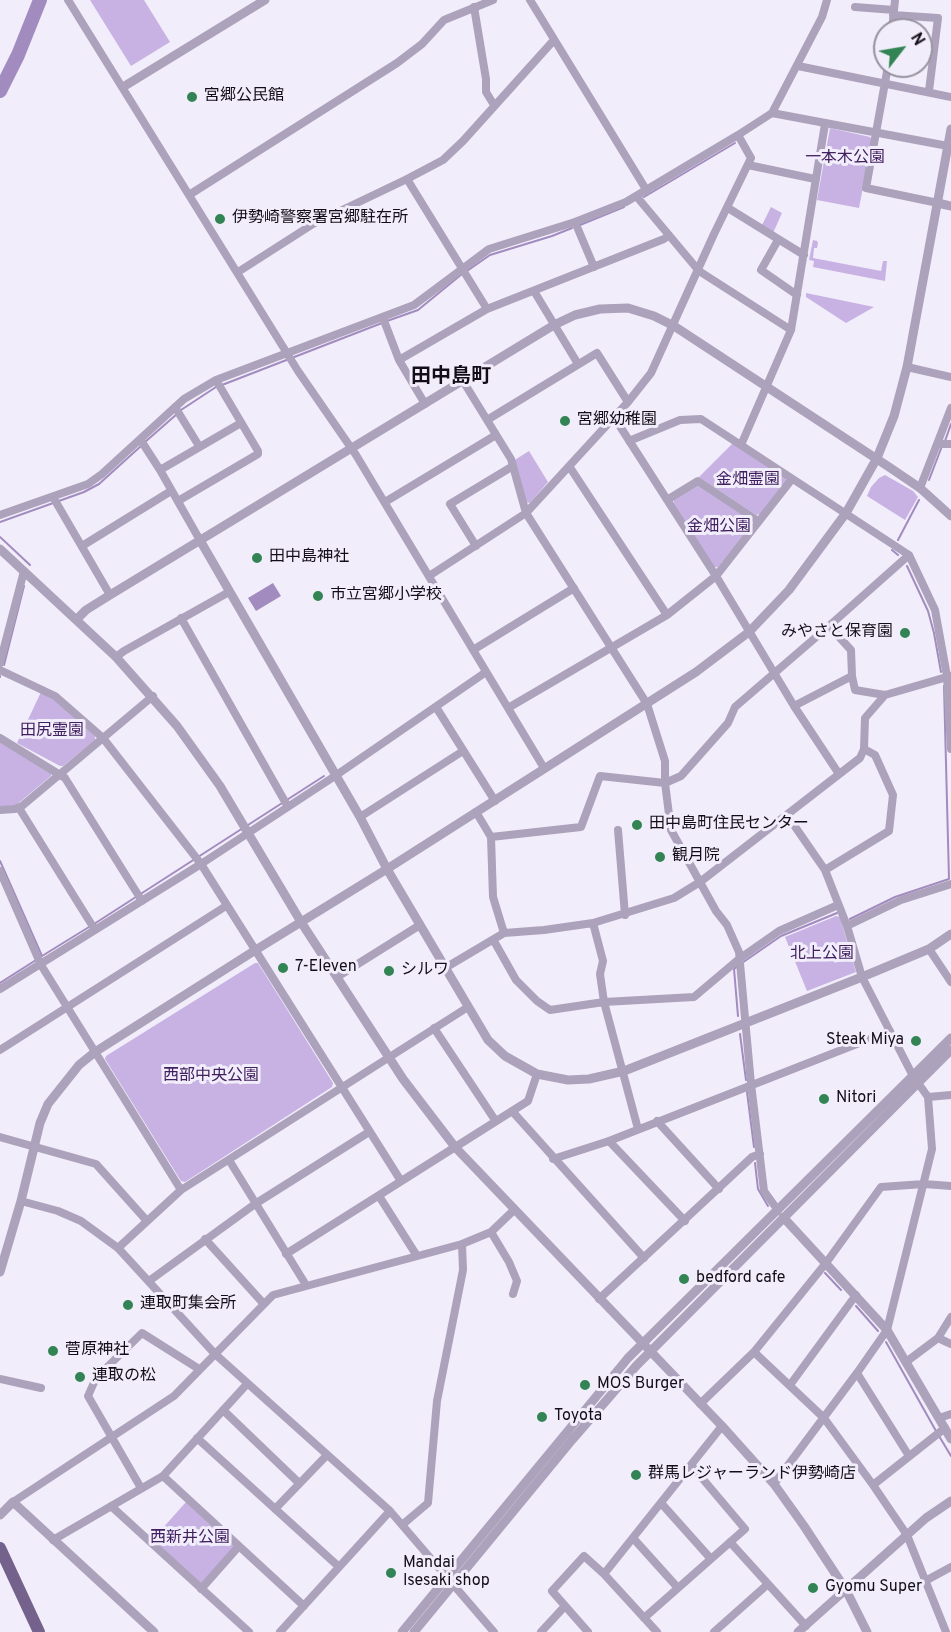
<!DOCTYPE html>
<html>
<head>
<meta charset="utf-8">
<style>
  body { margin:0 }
  #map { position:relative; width:951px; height:1632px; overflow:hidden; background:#f2edfa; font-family:Overpass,sans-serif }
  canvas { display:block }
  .north { position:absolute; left:873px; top:18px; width:60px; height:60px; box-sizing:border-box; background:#f2edfa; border:2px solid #9893a0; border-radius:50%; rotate:59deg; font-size:16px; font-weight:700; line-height:24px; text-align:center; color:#120d18 }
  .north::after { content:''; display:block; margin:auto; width:21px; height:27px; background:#338454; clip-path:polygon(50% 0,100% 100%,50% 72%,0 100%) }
</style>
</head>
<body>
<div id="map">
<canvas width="951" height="1632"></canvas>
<div class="north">N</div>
</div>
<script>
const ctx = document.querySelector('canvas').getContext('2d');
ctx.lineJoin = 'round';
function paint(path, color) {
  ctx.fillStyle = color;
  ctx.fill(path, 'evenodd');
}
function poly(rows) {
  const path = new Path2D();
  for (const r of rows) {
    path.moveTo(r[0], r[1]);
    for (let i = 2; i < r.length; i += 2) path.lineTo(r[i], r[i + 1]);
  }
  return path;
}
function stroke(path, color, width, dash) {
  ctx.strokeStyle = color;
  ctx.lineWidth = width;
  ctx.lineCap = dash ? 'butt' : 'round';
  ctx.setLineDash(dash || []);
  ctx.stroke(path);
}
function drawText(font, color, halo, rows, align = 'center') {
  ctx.font = font + ' Overpass,"Noto Sans JP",sans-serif';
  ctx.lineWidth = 6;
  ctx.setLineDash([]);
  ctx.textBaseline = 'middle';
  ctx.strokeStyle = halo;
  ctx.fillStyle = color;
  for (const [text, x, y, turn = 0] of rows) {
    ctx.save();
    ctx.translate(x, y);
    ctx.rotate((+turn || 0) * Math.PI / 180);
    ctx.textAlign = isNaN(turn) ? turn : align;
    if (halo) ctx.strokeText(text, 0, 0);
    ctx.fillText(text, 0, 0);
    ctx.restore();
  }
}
paint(poly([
  [90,0,144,0,170,42,131,66],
  [830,128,870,137,872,140,859,208,817,200],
  [771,207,782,213,773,233,762,225],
  [813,240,817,241,818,243,817,248,814,248,813,258,881,271,883,261,887,261,885,281,813,267,814,261,809,260],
  [806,293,874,307,846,323,806,297],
  [733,443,785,477,787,481,760,514,756,515,699,477],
  [529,451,548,482,530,503,525,502,513,461],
  [885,475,913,491,918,497,905,520,867,496,871,487,879,478],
  [699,485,751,521,752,524,718,567,714,567,674,503,674,500],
  [41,692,53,698,95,736,95,740,63,766,60,766,17,743],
  [0,742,52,771,51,776,15,806,0,806],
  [836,916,840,917,856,972,807,991,785,937],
  [255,963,258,963,333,1083,332,1087,185,1182,181,1181,105,1059,106,1056],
  [186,1502,233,1546,233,1550,203,1583,200,1583,153,1539]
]), '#c7b2e3');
paint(poly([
  [273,583,281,596,256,611,248,598]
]), '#a28bbf');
stroke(poly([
  [644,197,735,143],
  [580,225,624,207],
  [467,271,490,255,552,236,572,228],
  [387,321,418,310,462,274],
  [222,385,382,323],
  [181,410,216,387],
  [945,441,951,424],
  [145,442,177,414],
  [929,480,942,446],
  [0,522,84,492,99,484,141,446],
  [0,537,30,565],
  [898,540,919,500],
  [892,550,898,555],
  [907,566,928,611,934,633,941,672],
  [4,665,24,586],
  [0,677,0,676],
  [248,825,324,776],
  [0,861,42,956,40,957],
  [850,919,895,897,949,879,944,686],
  [94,924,243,828],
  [42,956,89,927],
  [742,963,781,936,837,913],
  [738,966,734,969,738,1016],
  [0,983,36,960],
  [740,1034,746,1080],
  [747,1092,754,1147],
  [755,1163,758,1189,768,1206],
  [825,1273,841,1290],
  [856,1306,878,1331],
  [886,1342,936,1431],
  [939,1436,951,1456]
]), '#a28bbf', 2);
stroke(poly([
  [0,91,18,55,40,0]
]), '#a28bbf', 14);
stroke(poly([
  [68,0,298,371,356,455,544,768],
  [530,0,647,191],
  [474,7,486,79,486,92,494,105],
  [855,7,894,10],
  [893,15,938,18,929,91],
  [892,30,895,0],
  [798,66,951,97],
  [888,66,866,188,938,203],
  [772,113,948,146],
  [748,165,815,179],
  [407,179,487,309],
  [189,195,397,63,422,44,444,20,493,0],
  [637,197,699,271,791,330],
  [728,208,804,255],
  [575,222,594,267],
  [778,240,761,270,797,295],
  [238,272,313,224,407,179,443,160,463,141,554,40],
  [534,291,578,364],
  [383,318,399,360,425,404],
  [399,360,487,309,664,239,669,235],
  [907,367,951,377],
  [463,381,511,459,526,513,647,704,665,761,665,783,671,830,716,911,727,925,739,952,751,1084,764,1191,777,1209],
  [175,407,199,446],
  [614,417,716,576,794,706,839,774],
  [487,420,597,353,628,402],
  [140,439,160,470,201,542],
  [629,441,680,420,701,419,909,555,935,610,947,676,951,749],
  [938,444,951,444],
  [741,445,791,330,825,124],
  [569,466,667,615],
  [160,470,241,423],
  [920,488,951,408],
  [53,497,110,595],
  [667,500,698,481,758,521],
  [178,501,258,454,258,451,216,380],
  [385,502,496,435],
  [0,515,88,484,102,474,184,399,216,380,414,305,489,249,575,222,626,202,738,135,772,113,822,17,827,0],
  [82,546,171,491],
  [476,546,450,504,513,466],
  [429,576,526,513,628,402,651,373,714,234,751,158,738,135],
  [181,618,288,807],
  [829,626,851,650,852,676,855,690,885,695,950,676],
  [473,650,574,588],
  [116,657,124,651,229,592],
  [0,663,24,571],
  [0,670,55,696,103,738,201,864,401,1181],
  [794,706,852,676],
  [436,707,495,801],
  [508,708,667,615,716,576,792,479],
  [0,738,65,778,142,901],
  [19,808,95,930],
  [0,810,15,809,22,806,153,696],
  [476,812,491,837,493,897,504,933],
  [787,815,825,870],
  [360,817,463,751],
  [618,830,625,915],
  [491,837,581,827,600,776,665,783,681,776,728,723,735,707,829,626,909,555],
  [0,871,41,965,181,1190],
  [593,923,603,961,600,974,604,1002,638,1129],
  [847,926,901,900,951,884],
  [494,941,516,980,537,1001,550,1010,604,1002,694,997,739,959,779,931,838,905],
  [929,949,951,982],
  [445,968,504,933,544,930,593,923,674,898,700,882,860,758,864,749,865,718,885,695],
  [337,977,420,925],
  [0,989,201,864,335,776,486,672],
  [434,1028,495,1120],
  [0,1050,226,906],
  [928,1097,951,1095],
  [512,1111,644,1258],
  [657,1121,719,1189],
  [0,1137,96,1164,147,1221],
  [609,1141,685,1221],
  [553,1159,609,1141,890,1031],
  [229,1160,306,1285],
  [379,1196,417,1256],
  [21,1201,58,1211,81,1221,118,1248,215,1354,390,1511,494,1632],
  [491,1232,509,1262,517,1281,513,1294],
  [205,1239,263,1303],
  [118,1248,181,1190,468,1007],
  [286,1254,528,1101,537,1074],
  [149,1281,255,1204,369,1132],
  [599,1299,752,1157,760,1154],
  [938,1338,951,1344],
  [754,1352,824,1418,873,1485,907,1535,946,1632],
  [906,1362,938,1338,951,1317],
  [857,1373,909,1456],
  [0,1379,41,1388],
  [790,1385,856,1295],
  [700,1404,754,1352,826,1263,881,1187,924,1184,951,1186],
  [223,1410,299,1483],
  [939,1418,951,1414],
  [197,1438,338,1566],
  [163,1476,304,1606],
  [774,1484,857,1373,887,1330,932,1149,928,1097,913,1076,862,977,847,926,825,870,889,831,893,795,875,755,864,749],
  [873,1485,945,1428],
  [141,1488,88,1396,96,1378,142,1333,199,1369],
  [13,1502,174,1396,273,1295,462,1244,491,1232,514,1210],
  [661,1503,711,1559],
  [111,1506,249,1632],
  [275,1509,327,1455],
  [402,1525,428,1503,437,1401,463,1270,462,1244],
  [633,1538,678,1588],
  [53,1540,163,1476,247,1384],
  [730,1542,806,1626],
  [604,1574,722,1426],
  [927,1580,951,1567],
  [201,1589,239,1546],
  [644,1618,745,1529,691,1465],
  [280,1632,390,1511],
  [541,1632,565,1606],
  [588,1632,552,1591,584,1556,604,1574,657,1632],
  [714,1632,768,1584]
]), '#ada2bb', 8);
stroke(poly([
  [123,87,265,0],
  [938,203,951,206],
  [201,542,360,817,387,869,488,1040,505,1056,537,1074,568,1080,589,1079,624,1071,862,977,929,949,951,934],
  [0,549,116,657,177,726,220,786,301,922,403,1079,455,1147,722,1426,774,1484,804,1526,846,1590,867,1632],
  [77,619,86,610,110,595,554,325,575,315,600,309,628,308,654,316,674,326,889,467,920,488,951,516],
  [783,1217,887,1330,951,1439],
  [0,1272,21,1201,40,1123,48,1104,79,1065,95,1052,254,951,387,869,696,672,749,632,789,590,846,513,877,458,894,416,907,367,951,129],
  [0,1515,13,1502,154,1632],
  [402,1632,628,1358,951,1038],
  [414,1632,572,1440,637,1365,951,1050],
  [798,1632,926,1518,951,1501]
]), '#ada2bb', 9);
stroke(poly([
  [0,1548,39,1632]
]), '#75628c', 12);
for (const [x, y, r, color] of [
  [192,97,6,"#338454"],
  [220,219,6,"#338454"],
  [565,421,6,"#338454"],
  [257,558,6,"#338454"],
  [318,596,6,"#338454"],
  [905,633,6,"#338454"],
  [637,825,6,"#338454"],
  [660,857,6,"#338454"],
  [283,968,6,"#338454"],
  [389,971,6,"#338454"],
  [916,1041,6,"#338454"],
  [824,1099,6,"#338454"],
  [684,1279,6,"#338454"],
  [128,1305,6,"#338454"],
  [53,1351,6,"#338454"],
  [80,1377,6,"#338454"],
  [585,1385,6,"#338454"],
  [542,1417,6,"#338454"],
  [636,1475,6,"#338454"],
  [391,1573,6,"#338454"],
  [813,1588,6,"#338454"]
]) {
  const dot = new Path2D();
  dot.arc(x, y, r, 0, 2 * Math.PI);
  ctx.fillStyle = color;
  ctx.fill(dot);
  stroke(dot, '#f2edfa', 2);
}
drawText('16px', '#120d18', '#f2edfa', [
  ["宮郷公民館",204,97],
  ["伊勢崎警察署宮郷駐在所",232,219],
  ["宮郷幼稚園",577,421],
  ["田中島神社",269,558],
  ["市立宮郷小学校",330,596],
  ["みやさと保育園",893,633,"right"],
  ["田中島町住民センター",649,825],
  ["観月院",672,857],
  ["7-Eleven",295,968],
  ["シルワ",401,971],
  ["Steak Miya",904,1041,"right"],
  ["Nitori",836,1099],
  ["bedford cafe",696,1279],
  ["連取町集会所",140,1305],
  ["菅原神社",65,1351],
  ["連取の松",92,1377],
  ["MOS Burger",597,1385],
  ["Toyota",554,1417],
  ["群馬レジャーランド伊勢崎店",648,1475],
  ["Mandai",403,1564],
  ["Isesaki shop",403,1582],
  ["Gyomu Super",825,1588]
], 'left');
drawText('16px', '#412060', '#f2edfa', [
  ["一本木公園",845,159],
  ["金畑霊園",748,481],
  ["金畑公園",719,528],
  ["田尻霊園",52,732],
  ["北上公園",822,955],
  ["西部中央公園",211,1077],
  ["西新井公園",190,1539]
]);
drawText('bold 20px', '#120d18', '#f2edfa', [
  ["田中島町",451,378]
]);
</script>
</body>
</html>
